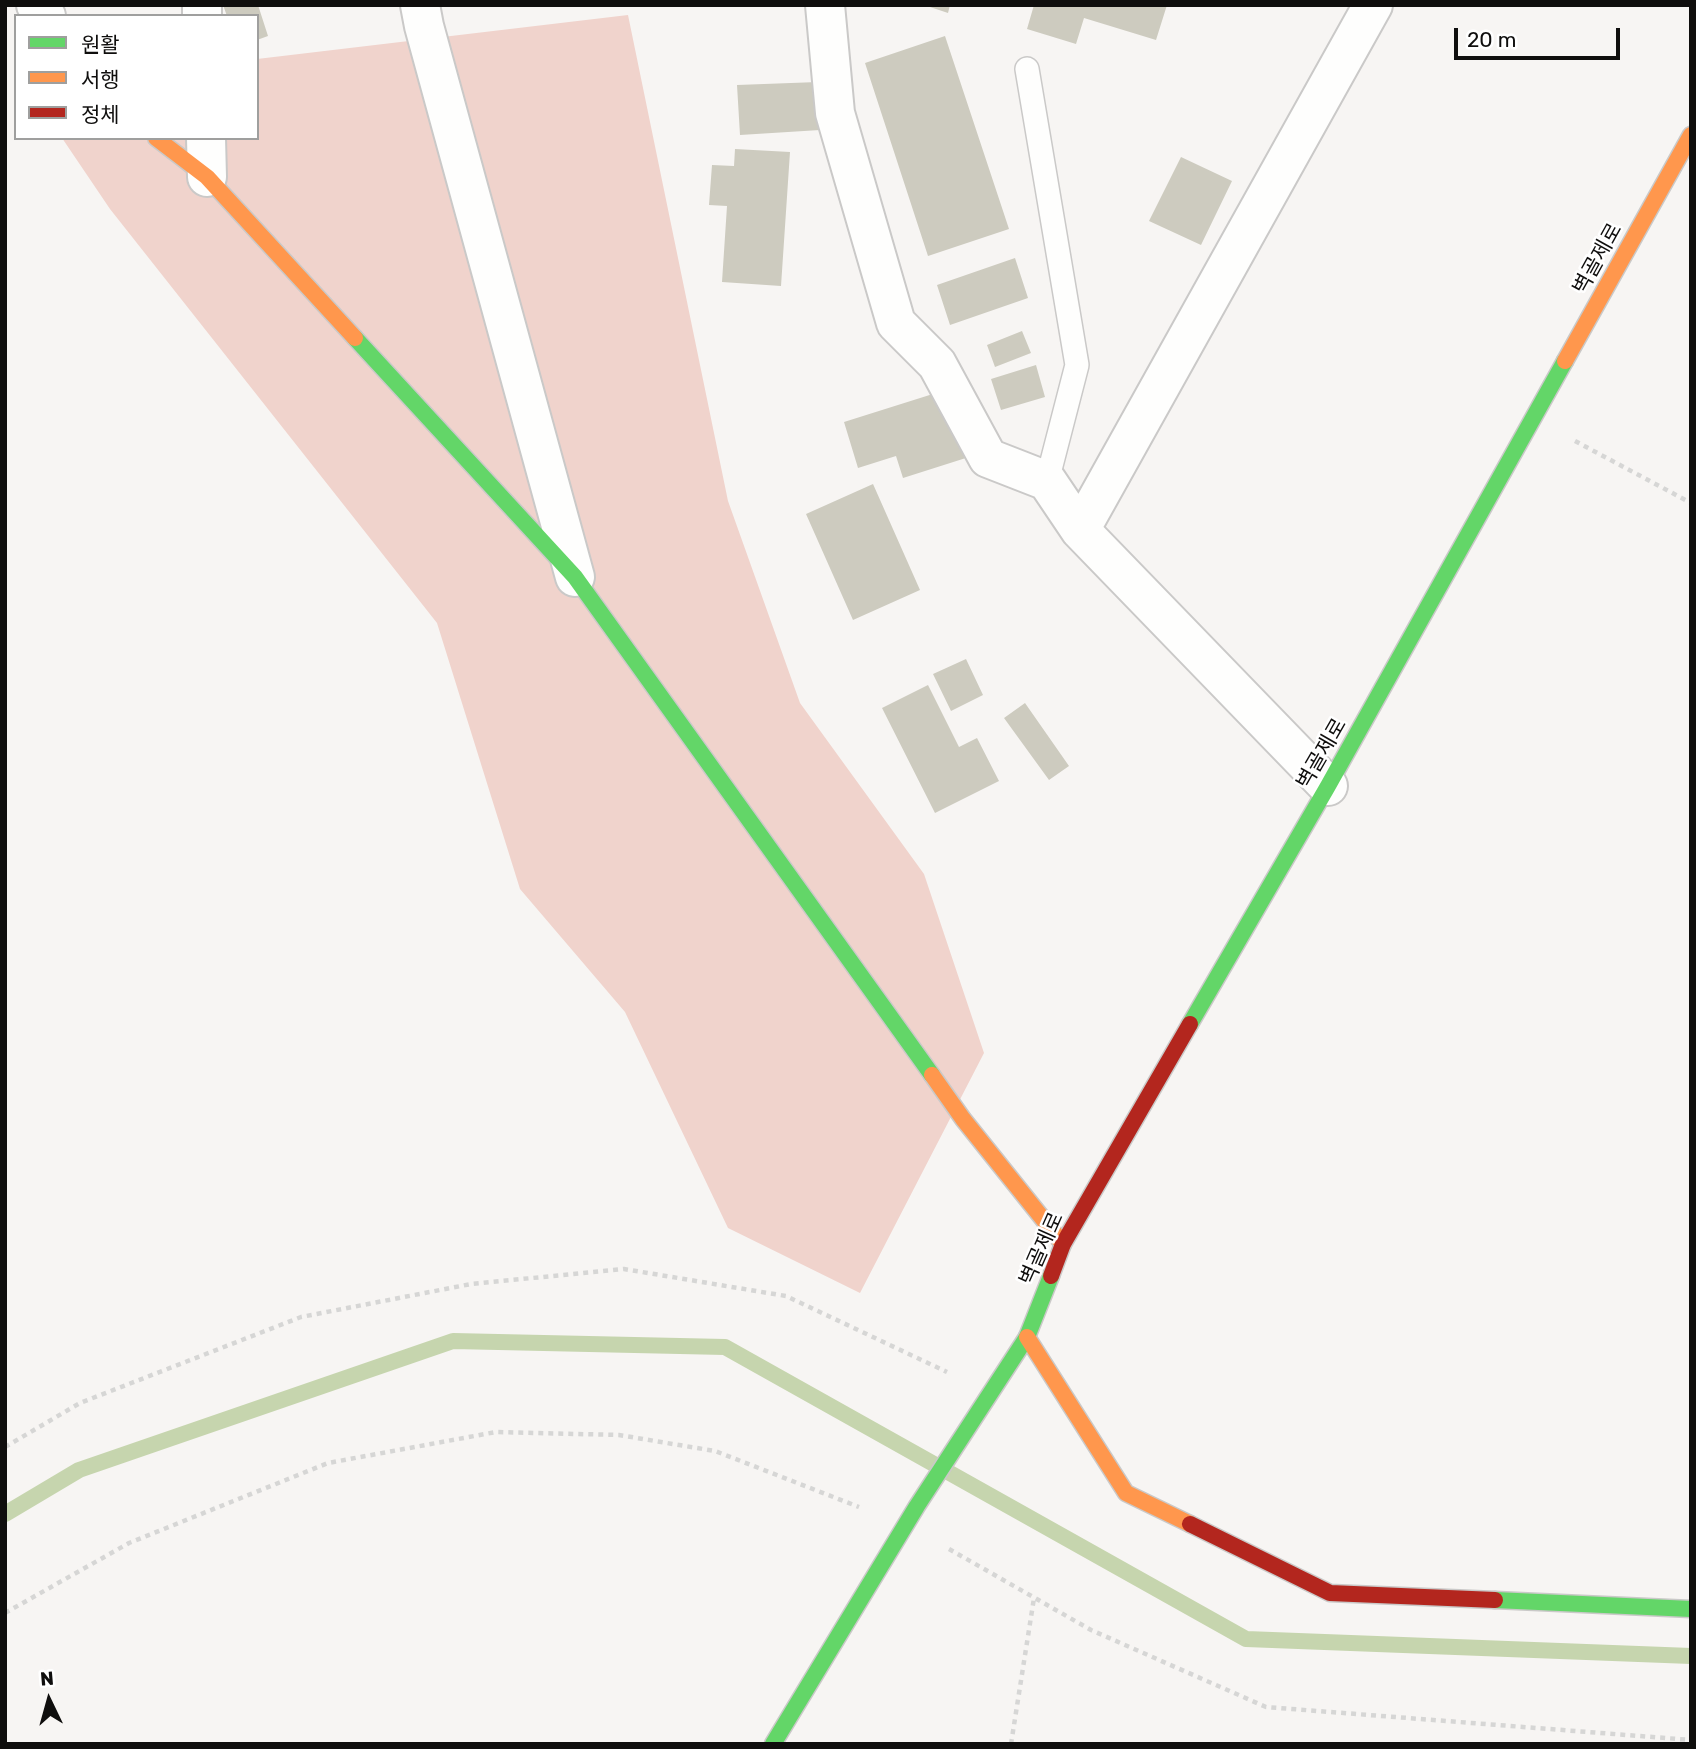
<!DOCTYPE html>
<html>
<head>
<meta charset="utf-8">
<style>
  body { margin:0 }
  #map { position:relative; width:1696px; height:1749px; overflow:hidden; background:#f7f5f3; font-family:Rubik,"Noto Sans KR",sans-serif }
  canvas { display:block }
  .frame { position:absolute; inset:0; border:7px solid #0f0e0d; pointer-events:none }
  .legend { position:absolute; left:14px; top:14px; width:245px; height:126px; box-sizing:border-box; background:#fff; border:2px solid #9f9f9e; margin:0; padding:9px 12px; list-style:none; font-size:21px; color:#0f0e0d }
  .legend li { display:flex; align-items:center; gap:14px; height:35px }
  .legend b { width:35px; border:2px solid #9f9f9e }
  .north { position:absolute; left:14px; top:1665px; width:70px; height:70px; -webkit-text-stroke:5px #fff; paint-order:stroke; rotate:355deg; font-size:19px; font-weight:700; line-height:28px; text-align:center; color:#0f0e0d }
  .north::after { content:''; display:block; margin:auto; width:24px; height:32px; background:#0f0e0d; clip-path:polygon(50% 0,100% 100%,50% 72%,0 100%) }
  .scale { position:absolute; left:1454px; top:28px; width:166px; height:32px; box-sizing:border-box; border:4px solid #0f0e0d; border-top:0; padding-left:9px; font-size:21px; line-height:24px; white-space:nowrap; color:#0f0e0d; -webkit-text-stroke:5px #fff; paint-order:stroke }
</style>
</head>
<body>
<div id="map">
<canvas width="1696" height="1749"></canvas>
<div class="frame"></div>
<ul class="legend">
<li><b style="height:9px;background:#63d668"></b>원활</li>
<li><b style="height:9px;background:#ff974d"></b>서행</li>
<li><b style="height:9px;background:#b3261e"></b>정체</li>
</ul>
<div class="north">N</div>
<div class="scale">20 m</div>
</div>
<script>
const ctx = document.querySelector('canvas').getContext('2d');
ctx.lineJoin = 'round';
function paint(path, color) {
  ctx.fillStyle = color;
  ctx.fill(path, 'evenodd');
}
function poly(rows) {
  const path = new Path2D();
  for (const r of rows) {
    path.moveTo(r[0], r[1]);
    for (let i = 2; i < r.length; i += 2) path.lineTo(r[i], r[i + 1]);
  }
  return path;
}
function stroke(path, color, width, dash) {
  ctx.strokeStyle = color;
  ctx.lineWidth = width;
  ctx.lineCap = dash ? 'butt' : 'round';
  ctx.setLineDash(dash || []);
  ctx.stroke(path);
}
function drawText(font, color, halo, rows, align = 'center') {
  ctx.font = font + ' Rubik,"Noto Sans KR",sans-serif';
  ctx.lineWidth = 5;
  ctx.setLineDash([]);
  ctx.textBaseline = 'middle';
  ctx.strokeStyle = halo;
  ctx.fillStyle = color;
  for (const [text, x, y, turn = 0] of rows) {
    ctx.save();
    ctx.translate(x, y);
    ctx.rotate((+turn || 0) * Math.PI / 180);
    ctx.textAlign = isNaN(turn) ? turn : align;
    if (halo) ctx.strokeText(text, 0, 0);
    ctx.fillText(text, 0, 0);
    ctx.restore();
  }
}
paint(poly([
  [628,15,728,501,800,703,924,874,984,1053,860,1293,728,1228,625,1012,520,889,437,623,110,209,62,138,257,138,257,59]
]), '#f0d3cc');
stroke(poly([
  [5,1514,79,1470,453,1341,725,1347,1246,1639,1691,1656]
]), '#c6d5ae', 16);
paint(poly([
  [223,5,258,5,268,36,257,40,257,16,227,16],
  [924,5,950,5,948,13],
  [1034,5,1167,5,1156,40,1084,18,1076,44,1027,29],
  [945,36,1009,229,928,256,865,63],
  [818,82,820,130,740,135,737,85],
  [735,149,790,152,781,286,722,282,727,206,709,205,712,165,734,166],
  [1181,157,1232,181,1201,245,1149,221],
  [1015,258,1028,298,950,325,937,285],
  [1022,331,1031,353,995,367,987,345],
  [1036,365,1045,397,1001,410,991,379],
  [936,393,969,457,903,478,896,456,858,468,844,422],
  [873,484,920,590,853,620,806,514],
  [966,659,983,695,951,711,933,674],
  [928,685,959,747,977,738,999,781,935,813,882,708],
  [1025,703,1069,766,1049,780,1004,718]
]), '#cdcbbf');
const lane = poly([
  [1027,69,1077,365,1047,481]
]);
const street = poly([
  [36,5,46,16],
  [202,5,202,16],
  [420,5,424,26,575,577],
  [825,5,835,113,896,323,937,364,988,458,1047,481,1080,530,1328,786],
  [206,138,207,177],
  [1080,530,1373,5]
]);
const fast = poly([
  [355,338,575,577,932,1075],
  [1190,1024,1328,786,1565,361],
  [1495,1600,1691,1609],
  [773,1744,917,1506,1027,1337,1051,1276]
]);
const slow = poly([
  [156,138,207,177,355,338],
  [1565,361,1691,135],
  [932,1075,963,1119,1063,1244],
  [1027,1337,1126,1493,1190,1524]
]);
const jam = poly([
  [1051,1276,1063,1244,1190,1024],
  [1190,1524,1330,1593,1495,1600]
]);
stroke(lane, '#cac9c8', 26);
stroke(street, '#cac9c8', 42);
stroke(fast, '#cac9c8', 19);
stroke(slow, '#cac9c8', 19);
stroke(jam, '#cac9c8', 19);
stroke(poly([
  [1575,441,1691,503],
  [5,1447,80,1403,301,1317,471,1284,624,1269,786,1296,947,1372],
  [949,1549,1091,1630,1266,1707,1691,1740],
  [5,1613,129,1543,328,1463,496,1432,619,1435,715,1451,859,1507],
  [1011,1744,1034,1598]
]), '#d6d6d5', 4.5, [5, 5]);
stroke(lane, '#fefefd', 23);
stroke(street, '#fefefd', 38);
stroke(fast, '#63d668', 16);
stroke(slow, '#ff974d', 16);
stroke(jam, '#b3261e', 16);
drawText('21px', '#0f0e0d', '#fff', [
  ["벽골제로",1598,259,-61],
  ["벽골제로",1322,754,-60],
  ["벽골제로",1042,1249,-66]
]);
</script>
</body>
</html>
